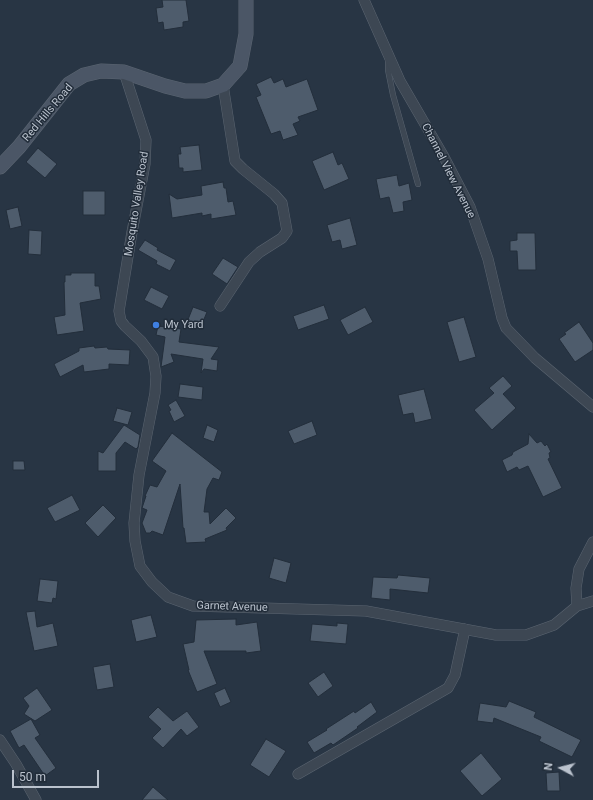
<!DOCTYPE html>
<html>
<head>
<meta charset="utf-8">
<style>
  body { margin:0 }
  #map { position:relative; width:593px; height:800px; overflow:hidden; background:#283544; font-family:Roboto,sans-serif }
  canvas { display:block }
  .north { position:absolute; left:541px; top:748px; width:40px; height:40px; -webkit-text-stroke:3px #212c39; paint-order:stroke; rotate:277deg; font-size:11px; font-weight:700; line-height:16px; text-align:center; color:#bac2cd }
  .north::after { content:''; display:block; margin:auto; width:14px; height:18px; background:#bac2cd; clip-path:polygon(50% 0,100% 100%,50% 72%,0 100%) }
  .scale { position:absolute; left:12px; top:770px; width:87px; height:18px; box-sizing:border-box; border:2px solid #bac2cd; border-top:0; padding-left:5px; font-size:12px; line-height:14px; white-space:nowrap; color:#bac2cd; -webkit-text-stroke:3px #212c39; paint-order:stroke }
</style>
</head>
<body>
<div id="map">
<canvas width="593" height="800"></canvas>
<div class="north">N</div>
<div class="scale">50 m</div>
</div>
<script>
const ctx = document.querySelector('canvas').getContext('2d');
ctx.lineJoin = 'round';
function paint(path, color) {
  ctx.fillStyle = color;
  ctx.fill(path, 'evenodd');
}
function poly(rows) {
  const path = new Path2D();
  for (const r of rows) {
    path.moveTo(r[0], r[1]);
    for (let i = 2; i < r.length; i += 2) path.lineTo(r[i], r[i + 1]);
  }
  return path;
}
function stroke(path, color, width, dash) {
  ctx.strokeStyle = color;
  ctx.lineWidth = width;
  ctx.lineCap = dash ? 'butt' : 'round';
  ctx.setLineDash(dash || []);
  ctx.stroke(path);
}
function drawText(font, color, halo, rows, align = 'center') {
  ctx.font = font + ' Roboto,sans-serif';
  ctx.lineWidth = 3;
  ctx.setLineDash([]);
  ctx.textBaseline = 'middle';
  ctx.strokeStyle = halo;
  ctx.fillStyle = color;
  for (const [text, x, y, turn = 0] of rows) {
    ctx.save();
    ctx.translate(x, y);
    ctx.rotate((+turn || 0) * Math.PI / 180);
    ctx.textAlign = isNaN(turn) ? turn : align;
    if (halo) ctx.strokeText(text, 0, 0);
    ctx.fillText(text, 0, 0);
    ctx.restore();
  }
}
const building = poly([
  [162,0,186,0,189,21,183,22,183,27,164,30,163,22,158,23,156,8,163,7,162,0],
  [271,77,274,83,283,79,286,87,307,79,318,110,298,117,300,121,293,124,298,135,283,140,280,131,271,134,256,97,261,95,256,84,271,77],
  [199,145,202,170,183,172,183,168,179,168,178,154,181,154,180,147,199,145],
  [38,148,57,164,45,178,26,162,38,148],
  [333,152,338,165,342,163,349,179,324,190,312,161,333,152],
  [397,175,399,186,409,183,412,200,403,202,404,211,393,213,389,197,380,199,376,179,397,175],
  [223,182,224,188,226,188,228,202,233,201,236,215,211,219,211,214,202,216,202,213,172,218,169,194,177,199,202,195,201,186,223,182],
  [83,191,105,191,105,215,83,215,83,191],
  [18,207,22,226,10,229,6,210,18,207],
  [350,218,357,245,342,249,340,240,332,242,327,225,350,218],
  [29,230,42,231,41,255,28,254,29,230],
  [517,233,535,233,536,270,518,270,517,251,510,251,510,241,517,240,517,233],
  [145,240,158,248,157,250,176,260,170,271,156,264,157,261,138,250,145,240],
  [223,258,238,267,227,284,212,274,223,258],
  [71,273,95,273,95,286,99,286,101,299,80,303,84,331,57,335,54,317,65,315,64,282,65,282,65,275,71,275,71,273],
  [151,287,169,296,162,309,144,300,151,287],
  [324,305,329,319,298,330,293,316,324,305],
  [193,307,207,312,200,329,187,322,193,307],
  [365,307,373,322,348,335,340,320,365,307],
  [464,317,476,357,459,362,447,322,464,317],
  [579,322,593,343,593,350,575,362,559,339,566,334,564,333,579,322],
  [158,326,181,329,179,342,219,347,211,359,218,360,217,371,204,369,201,373,203,359,171,354,174,362,161,367,165,337,156,335,158,326],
  [94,346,95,348,107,347,108,349,130,350,129,365,109,364,109,369,84,372,83,365,60,377,54,364,79,351,79,348,94,346],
  [503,376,512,386,503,394,516,408,492,430,474,410,494,393,489,388,503,376],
  [180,384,203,387,202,400,178,397,180,384],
  [424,389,432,419,415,423,413,413,403,415,398,395,424,389],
  [176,400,185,416,174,422,169,411,171,410,168,405,176,400],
  [117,408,132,412,128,425,113,421,117,408],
  [312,421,317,435,294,444,288,431,312,421],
  [124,425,140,435,138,447,136,449,125,442,116,453,116,471,98,471,98,451,103,453,124,425],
  [207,425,218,430,214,442,203,438,207,425],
  [172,433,222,472,219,480,213,478,207,489,204,512,209,512,210,524,226,508,236,518,226,528,227,530,205,539,206,542,186,543,184,528,183,528,180,484,163,535,152,531,150,533,146,533,142,523,147,510,142,508,146,496,145,496,150,485,157,487,166,471,152,461,172,433],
  [529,434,537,443,541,441,545,446,547,444,551,452,549,453,550,458,548,459,562,488,543,497,528,466,519,470,517,467,507,472,502,460,512,455,513,452,528,444,529,434],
  [13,461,24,461,25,470,13,470,13,461],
  [72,495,80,510,55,522,47,508,72,495],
  [103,505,116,518,98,537,85,523,103,505],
  [274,558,291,563,286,583,269,578,274,558],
  [398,575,430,578,428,593,390,589,390,600,371,598,373,577,397,578,398,575],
  [40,579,58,581,56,599,53,598,52,603,37,601,40,579],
  [35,611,37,627,53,623,58,646,34,651,26,612,35,611],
  [151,615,157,637,136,642,131,620,151,615],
  [236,619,236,625,257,622,261,651,246,653,246,651,204,651,217,684,197,692,188,670,189,670,183,644,194,642,196,620,236,619],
  [337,623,348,624,346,644,310,641,312,624,337,626,337,623],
  [110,664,114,687,97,690,93,667,110,664],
  [324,672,333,686,318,697,308,683,324,672],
  [37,688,52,710,35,721,24,714,29,706,23,698,37,688],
  [225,688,231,702,220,707,214,693,225,688],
  [509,701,536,712,534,717,581,740,572,757,539,741,541,737,494,718,493,723,477,721,480,703,506,707,509,701],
  [371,702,377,712,357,727,358,728,333,745,331,743,314,753,307,742,327,730,326,729,354,711,355,713,371,702],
  [158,707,173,721,187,711,199,727,187,736,181,729,163,748,152,738,161,729,148,717,158,707],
  [31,719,40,735,35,738,56,768,45,776,24,745,19,748,10,731,31,719],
  [266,739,286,751,269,777,250,765,266,739],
  [481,753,502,779,482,796,460,771,481,753],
  [559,772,560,791,547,791,546,773,559,772],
  [153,787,168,800,142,800,153,787]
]);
paint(building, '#4e5c6c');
stroke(building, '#232e3b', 1);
const lane = poly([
  [388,60,388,70,393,95,418,184]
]);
const street = poly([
  [364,0,400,81,444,157,470,207,488,259,502,318,506,328,535,358,593,407],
  [124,72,146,140,145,164,132,232,119,311,121,321,125,326,141,341,153,357,156,376,155,393,139,475,134,523,135,541,140,566,152,582,168,597,193,606,366,611,496,635,526,635,554,625,577,606,593,601],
  [220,306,249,262,260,252,282,238,287,231,282,203,274,194,243,169,235,161,223,85],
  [577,606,576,588,579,569,593,542],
  [0,740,16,764,36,800],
  [298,774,448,688,455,675,465,629]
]);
const secondary = poly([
  [0,167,19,147,69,84,84,75,101,71,124,72,165,86,185,91,206,91,223,85,240,66,246,34,246,0]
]);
stroke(lane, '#5b6571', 6);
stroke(street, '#5b6571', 11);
stroke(secondary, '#5b6571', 15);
stroke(lane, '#3d4753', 5);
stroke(street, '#3d4753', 10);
stroke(secondary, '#4b5666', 14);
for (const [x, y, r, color] of [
  [156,325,4,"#3f7fe0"]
]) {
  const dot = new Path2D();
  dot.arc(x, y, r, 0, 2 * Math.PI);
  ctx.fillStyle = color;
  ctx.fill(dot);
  stroke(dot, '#212c39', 1.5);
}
drawText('11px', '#bac2cd', '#212c39', [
  ["Red Hills Road",48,113,-50],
  ["Channel View Avenue",448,171,63],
  ["Mosquito Valley Road",137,204,-81],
  ["Garnet Avenue",232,607,2]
]);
drawText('11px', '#bac2cd', '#212c39', [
  ["My Yard",164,325]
], 'left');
</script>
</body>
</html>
